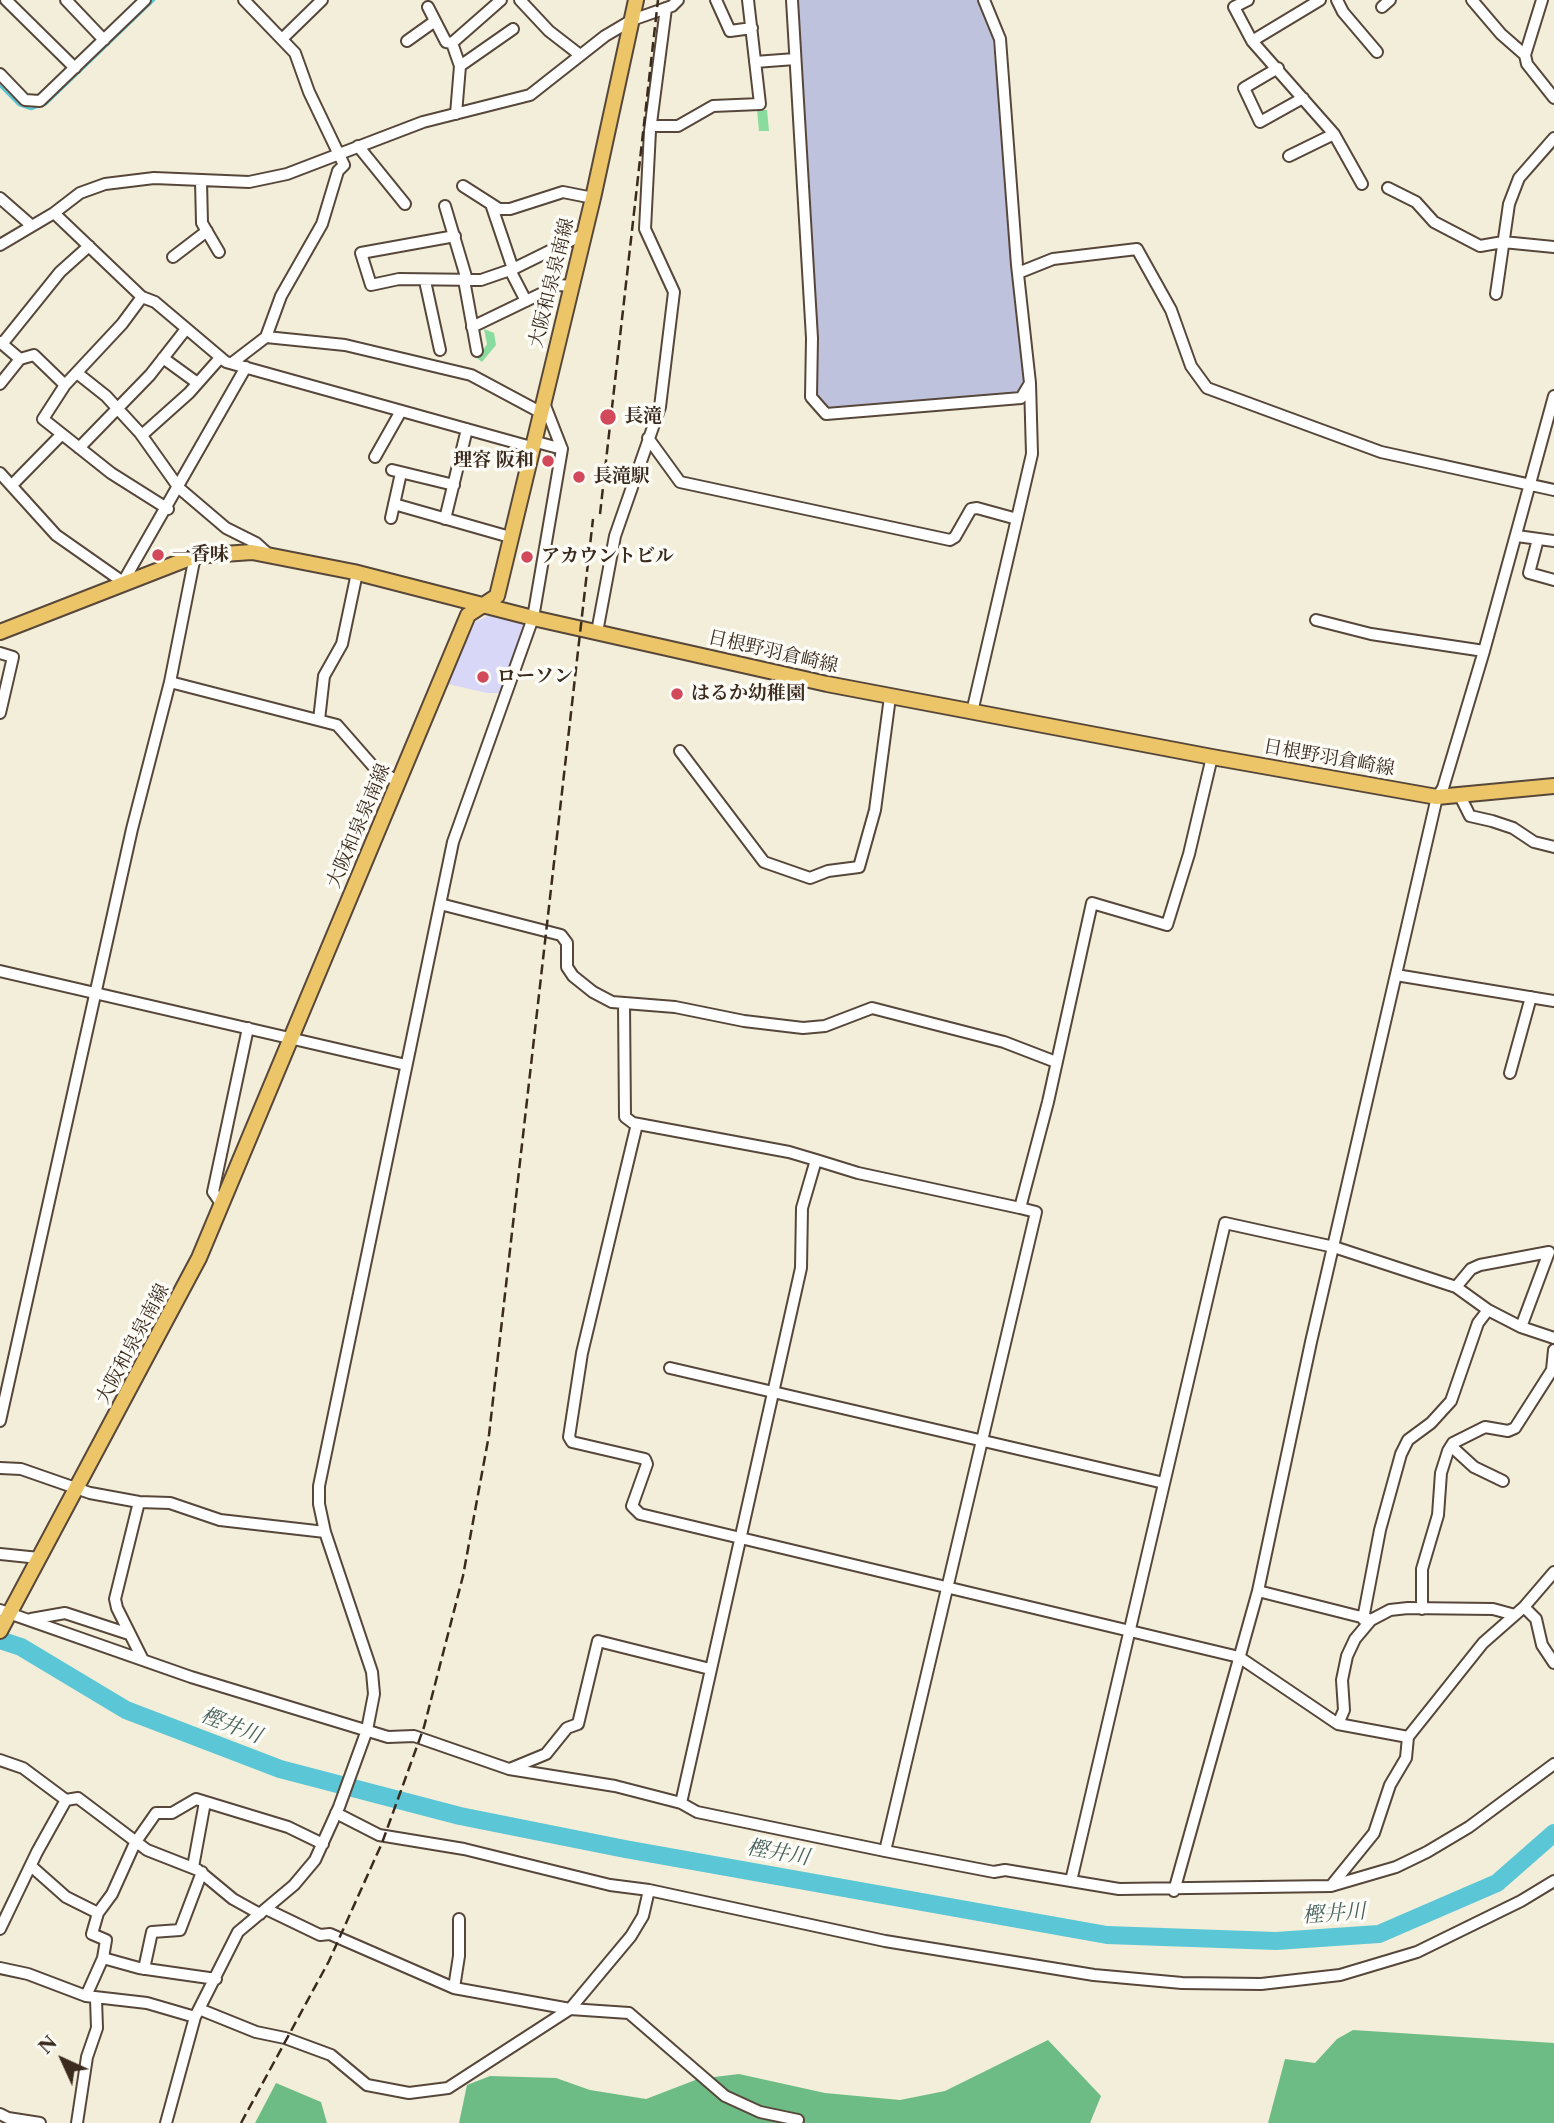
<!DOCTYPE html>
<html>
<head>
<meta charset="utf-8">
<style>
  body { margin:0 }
  #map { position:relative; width:1554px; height:2123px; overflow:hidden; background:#f3eed9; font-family:"Libre Caslon Text",serif }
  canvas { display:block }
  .north { position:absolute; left:28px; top:2025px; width:70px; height:70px; -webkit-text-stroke:5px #fdfcf7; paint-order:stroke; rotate:315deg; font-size:19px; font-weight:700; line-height:28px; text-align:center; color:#3b2a1e }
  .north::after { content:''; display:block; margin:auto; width:24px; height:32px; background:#3b2a1e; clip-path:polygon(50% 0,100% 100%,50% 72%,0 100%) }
</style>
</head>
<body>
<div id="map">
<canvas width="1554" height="2123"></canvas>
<div class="north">N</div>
</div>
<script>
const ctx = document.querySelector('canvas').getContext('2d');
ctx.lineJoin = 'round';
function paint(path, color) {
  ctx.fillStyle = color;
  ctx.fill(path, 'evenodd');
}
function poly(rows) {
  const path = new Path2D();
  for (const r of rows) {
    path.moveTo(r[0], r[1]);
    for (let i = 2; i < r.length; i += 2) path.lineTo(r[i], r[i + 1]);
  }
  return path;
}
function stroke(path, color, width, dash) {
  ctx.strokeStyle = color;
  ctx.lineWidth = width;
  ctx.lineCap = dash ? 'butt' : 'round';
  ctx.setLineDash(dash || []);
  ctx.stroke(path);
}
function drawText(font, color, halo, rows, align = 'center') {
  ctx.font = font + ' "Libre Caslon Text","Noto Serif JP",serif';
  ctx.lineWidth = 7;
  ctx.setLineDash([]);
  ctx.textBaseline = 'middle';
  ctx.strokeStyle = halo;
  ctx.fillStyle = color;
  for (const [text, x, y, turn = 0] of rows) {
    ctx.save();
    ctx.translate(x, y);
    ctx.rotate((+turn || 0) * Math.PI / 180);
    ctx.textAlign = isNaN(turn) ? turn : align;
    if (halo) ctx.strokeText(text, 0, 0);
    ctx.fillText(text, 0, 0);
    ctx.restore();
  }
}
paint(poly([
  [492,614,526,625,502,693,487,693,448,684,475,622]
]), '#d8d7f8');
paint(poly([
  [798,0,978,0,992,30,1024,382,1017,394,828,408,816,395,814,257]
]), '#bfc2dd');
paint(poly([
  [757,110,767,110,769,131,759,131],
  [484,329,494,333,496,345,482,362,474,356,480,355,487,344]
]), '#89dc9e');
paint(poly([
  [1353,2030,1554,2043,1554,2123,1268,2123,1285,2059,1315,2063,1337,2039],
  [1048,2040,1101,2096,1090,2123,459,2123,467,2085,490,2076,556,2078,590,2090,646,2099,698,2079,739,2074,825,2093,900,2100,945,2091],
  [276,2083,321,2102,327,2123,255,2123]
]), '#6ebc85');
stroke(poly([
  [0,86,19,105,31,109,46,104,154,0]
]), '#5bc6d5', 2.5);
stroke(poly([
  [0,1640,21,1647,126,1710,280,1769,460,1816,625,1849,1107,1935,1276,1941,1379,1934,1497,1883,1554,1833]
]), '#5bc6d5', 18);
const minor = poly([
  [6,0,75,68],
  [66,0,104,40],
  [244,0,295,53,309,92,344,165,338,171,322,224,281,296,266,337],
  [520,0,549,31,580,55],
  [716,0,730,31,752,28],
  [792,0,812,338,811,397,826,414,1021,398,1030,383,1017,265,1000,39,984,0],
  [1248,0,1234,7,1252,41,1334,134,1362,184],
  [1337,0,1343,12,1377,52],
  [1472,0,1501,34,1525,55,1527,64,1554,98],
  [428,7,446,42,452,43,501,0],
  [1382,7,1390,0],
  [282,39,322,0],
  [407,41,435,21],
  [1252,41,1320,0],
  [452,43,460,66,456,114],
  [1525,55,1542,0],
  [755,62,795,59],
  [460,66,513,29],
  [1278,68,1244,88,1260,122,1303,98],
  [0,74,25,100,40,101,145,0],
  [651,126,678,126,713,106,760,104,748,0],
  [358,146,405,204],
  [1289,156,1334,134],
  [201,181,202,223,219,252],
  [463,186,499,209,510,209,563,192,593,198],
  [1388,188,1416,202,1434,222,1480,246,1503,242,1554,247],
  [0,198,32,226],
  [445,206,467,280],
  [492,207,513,269],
  [54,213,142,297,155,302,226,362,531,447],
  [455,236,361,253,371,285,399,279,481,280,513,269,584,234],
  [0,245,54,213,80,193,105,184,154,178,249,182,287,174,423,122,530,95,605,36,632,20,672,6,678,0],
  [173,257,207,231],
  [510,270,526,301],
  [1018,273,1053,259,1137,249,1171,310,1191,366,1207,388,1381,452,1554,490],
  [464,280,477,351],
  [425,281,440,350],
  [1496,294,1509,204,1519,178,1554,138],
  [142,297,122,324,65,385,43,419,111,473,168,509],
  [472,327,559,285,571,286],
  [0,342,20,359,34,355,65,385],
  [2,344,60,272,89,246],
  [163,358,196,382],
  [232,363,266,337,345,345,471,375,540,412],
  [77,373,106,396,140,433,179,488,226,528,256,543,267,553],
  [0,384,20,359],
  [544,403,562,449],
  [142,435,189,393,220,358],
  [648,438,680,482,950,540,955,537,971,509,977,508,1017,519],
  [79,448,150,375,186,329],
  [375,457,401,411],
  [392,470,454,485],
  [0,473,56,535,123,582,246,367],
  [12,485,62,434],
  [394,504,510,537],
  [391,518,401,473],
  [445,519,467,429],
  [1517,536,1554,541],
  [1538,539,1529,573,1554,580],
  [1316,620,1371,634,1484,651],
  [597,632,615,536,660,407,674,292,645,229,650,131,666,8],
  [0,653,13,657,0,713],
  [170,682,337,725,372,765,398,782],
  [972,712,1032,454,1030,383],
  [319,720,324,676,342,644,357,573],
  [680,751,764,862,810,878,828,871,859,867,875,810,890,697],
  [1460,796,1470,816,1492,821,1513,828,1534,842,1554,847],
  [440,904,561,935,567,943,567,967,573,976,593,992,612,1002,675,1007,744,1021,803,1028,825,1026,872,1008,1004,1042,1056,1062],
  [0,971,406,1065],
  [1396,975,1554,1001],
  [624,1003,625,1117,633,1123,789,1152,816,1160],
  [1510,1073,1531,997],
  [637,1124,582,1353,569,1437,572,1442,645,1459,647,1464,632,1506,640,1514,1239,1657,1338,1724,1408,1737],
  [222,1205,213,1192,248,1028],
  [1521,1327,1549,1252,1480,1265,1471,1269,1456,1287,1488,1310,1521,1327,1554,1338],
  [670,1368,1164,1483],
  [0,1421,132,829,170,682,195,556],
  [1451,1446,1474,1467,1503,1481],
  [0,1468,21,1469,90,1493,139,1502,170,1503,220,1520,325,1532],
  [139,1502,115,1599,117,1608,143,1660],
  [0,1554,39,1558],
  [1258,1591,1369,1619],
  [1524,1607,1536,1619,1542,1645,1554,1663],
  [1422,1609,1422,1569,1438,1515,1441,1473,1448,1451,1453,1443,1485,1427,1508,1431,1515,1428,1552,1370,1554,1350],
  [0,1610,191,1677,388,1737,414,1736,509,1769,615,1786,681,1803,697,1812,885,1851,994,1872,1005,1870,1119,1889,1331,1886,1396,1867,1427,1852,1469,1827,1554,1764],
  [31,1619,65,1613,129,1634],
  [1363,1619,1380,1530,1401,1454,1408,1440,1431,1423,1451,1401,1478,1323,1488,1310],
  [1338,1724,1344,1710,1342,1680,1347,1656,1355,1639,1371,1620,1390,1610,1408,1608,1493,1609,1515,1615],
  [0,1760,23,1768,66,1800,78,1798,147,1850,198,1870,233,1899,260,1914],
  [512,1768,546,1754,567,1728,578,1724,598,1641,710,1669],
  [681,1803,801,1268,802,1208,816,1160,858,1173,1020,1208,1048,1102,1092,903,1167,925,1189,854,1212,757],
  [336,1813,379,1835,464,1849,610,1885,649,1890,885,1941,1094,1975,1182,1983,1261,1984,1340,1975,1417,1952,1521,1901,1554,1881],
  [885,1851,1036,1212,1020,1208],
  [31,1866,66,1897,98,1913],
  [193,1867,205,1802],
  [1071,1881,1225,1223,1334,1247,1456,1287],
  [1331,1886,1374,1833,1390,1785,1406,1758,1408,1737,1483,1643,1524,1607,1554,1572],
  [1174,1891,1258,1591,1311,1342,1437,797,1443,788,1484,651,1554,396],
  [266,1909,320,1935,330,1934,454,1988,570,2009,629,2013,725,2096,760,2112,798,2120],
  [0,1929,37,1852,66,1800],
  [103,1958,139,1968,216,1979],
  [0,1968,28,1974,86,1996,147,2003,195,2017],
  [144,1969,152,1932,180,1930,202,1872],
  [454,1988,459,1956,459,1919],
  [86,1996,103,1958,106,1940,92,1934,98,1913,112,1894,135,1843,156,1813,172,1813,196,1799,288,1827,323,1844],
  [199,2009,256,2032,285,2038,331,2055,367,2085,409,2093,448,2088,570,2009,631,1936,643,1916,649,1890],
  [0,2114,8,2118,40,2123],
  [77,2123,87,2057,97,2028,96,1999],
  [166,2123,195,2017,238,1932,294,1885,315,1860,339,1807,367,1730,374,1694,372,1672,325,1532,319,1504,319,1486,453,842,533,618,562,449,533,441]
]);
const major = poly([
  [0,632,195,556,252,552,354,572,533,618,827,684,1212,757,1437,797,1554,786],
  [0,1631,199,1258,468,615,497,596,593,198,636,0]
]);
stroke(minor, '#57473a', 14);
stroke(major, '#57473a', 18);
stroke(minor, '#fff', 10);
stroke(major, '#edc569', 14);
stroke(poly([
  [600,514,658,0],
  [241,2123,329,1961,382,1843,424,1727,463,1576,489,1435,593,519]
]), '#3b2a1e', 2.5, [10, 5]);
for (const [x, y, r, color] of [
  [608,417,9,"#d1495b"],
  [548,461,7,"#d1495b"],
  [579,477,7,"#d1495b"],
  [158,555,7,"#d1495b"],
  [527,557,7,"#d1495b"],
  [483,677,7,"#d1495b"],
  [677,694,7,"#d1495b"]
]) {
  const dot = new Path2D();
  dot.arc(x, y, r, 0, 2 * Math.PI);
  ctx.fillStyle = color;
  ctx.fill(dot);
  stroke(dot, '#fdfcf7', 2.5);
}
drawText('19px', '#3b2a1e', '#fdfcf7', [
  ["大阪和泉泉南線",552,283,-76],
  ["日根野羽倉崎線",773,652,13],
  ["日根野羽倉崎線",1329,758,10],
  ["大阪和泉泉南線",359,826,-67],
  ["大阪和泉泉南線",133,1344,-62]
]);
drawText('bold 19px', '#3b2a1e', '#fdfcf7', [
  ["長滝",624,417],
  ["理容 阪和",534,461,"right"],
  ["長滝駅",593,477],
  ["一香味",172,555],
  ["アカウントビル",541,557],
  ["ローソン",497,677],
  ["はるか幼稚園",691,694]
], 'left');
drawText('italic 21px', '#46615e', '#fdfcf7', [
  ["樫井川",231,1726,21],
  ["樫井川",778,1853,10],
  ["樫井川",1334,1914,-4]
]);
</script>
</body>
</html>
